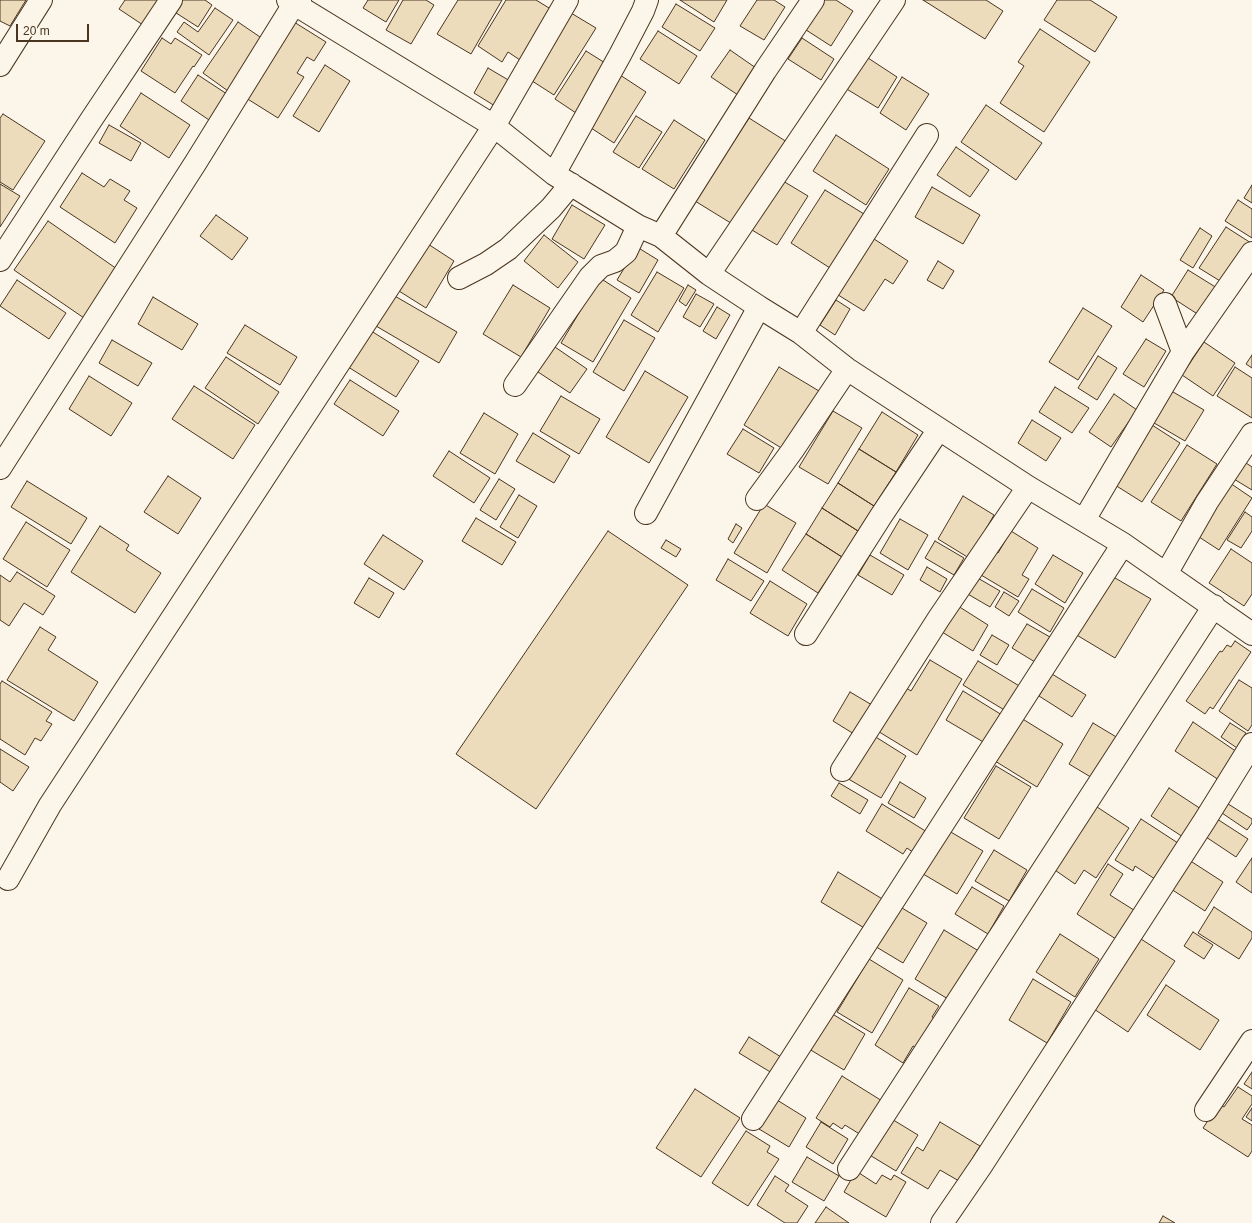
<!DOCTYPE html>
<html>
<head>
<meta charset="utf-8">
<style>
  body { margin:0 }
  #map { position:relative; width:1252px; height:1223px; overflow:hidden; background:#fbf6e9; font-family:Helvetica,sans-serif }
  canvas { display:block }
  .scale { position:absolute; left:16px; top:24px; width:73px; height:18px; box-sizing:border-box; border:2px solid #4a3520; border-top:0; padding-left:5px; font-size:12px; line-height:14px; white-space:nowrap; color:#4a3520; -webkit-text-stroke:3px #fbf6e9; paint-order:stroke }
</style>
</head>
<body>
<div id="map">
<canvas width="1252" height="1223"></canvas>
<div class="scale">20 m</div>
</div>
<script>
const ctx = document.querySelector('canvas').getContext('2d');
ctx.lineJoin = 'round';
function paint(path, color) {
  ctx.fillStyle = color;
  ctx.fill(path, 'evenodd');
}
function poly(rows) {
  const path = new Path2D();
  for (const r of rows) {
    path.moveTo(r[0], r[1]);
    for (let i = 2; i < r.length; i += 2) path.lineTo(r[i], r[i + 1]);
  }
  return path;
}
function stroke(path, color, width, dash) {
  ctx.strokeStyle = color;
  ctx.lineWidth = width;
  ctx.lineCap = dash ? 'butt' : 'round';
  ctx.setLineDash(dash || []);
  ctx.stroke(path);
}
const building = poly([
  [0,0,26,0,10,26,0,21,0,0],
  [125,0,164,0,146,27,119,9,125,0],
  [180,0,205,0,212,5,198,27,173,11,180,0],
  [368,0,399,0,386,22,363,8,368,0],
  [403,0,426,0,434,5,411,44,386,30,403,0],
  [458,0,502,0,471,54,437,34,458,0],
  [506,0,536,0,554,11,523,62,508,52,502,62,478,46,506,0],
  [680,0,727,0,714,22,680,0],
  [757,0,774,0,785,7,764,40,740,26,757,0],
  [821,0,836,0,853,11,831,46,803,28,821,0],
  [923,0,986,0,1003,11,985,39,923,0],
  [1057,0,1090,0,1117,17,1095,52,1044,20,1057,0],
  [676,4,715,28,700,51,662,27,676,4],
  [215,8,233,20,209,55,177,32,184,22,198,32,215,8],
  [571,13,596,28,554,95,529,79,571,13],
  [238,22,263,39,228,91,203,73,238,22],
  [294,22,326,42,314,61,307,57,297,73,304,77,278,118,246,98,294,22],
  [1040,29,1090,62,1044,132,1000,103,1024,66,1018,62,1040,29],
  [658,31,697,56,679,84,640,59,658,31],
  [162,38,171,44,175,38,202,55,194,67,193,66,175,93,141,71,162,38],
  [802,38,834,59,821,80,788,59,802,38],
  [730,50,756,68,738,95,711,77,730,50],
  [586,51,610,66,579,115,555,99,586,51],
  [865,56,897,77,878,108,845,88,865,56],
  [325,65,350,81,319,132,293,116,325,65],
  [488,68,510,81,495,106,474,93,488,68],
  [617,73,646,92,614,143,585,124,617,73],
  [198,75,230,96,212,122,181,101,198,75],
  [902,77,929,94,906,130,880,113,902,77],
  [141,93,190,125,169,158,120,126,141,93],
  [986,105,1042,143,1016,180,961,142,986,105],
  [3,114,45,141,13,190,0,182,0,118,3,114],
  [636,116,662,132,639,168,613,152,636,116],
  [749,118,787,142,734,225,695,201,749,118],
  [674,120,705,140,674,189,642,169,674,120],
  [109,125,141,143,131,161,99,143,109,125],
  [836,135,889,169,866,205,813,171,836,135],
  [956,147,989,170,970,197,937,175,956,147],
  [82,173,104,187,110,179,130,191,124,200,137,208,115,243,60,207,82,173],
  [778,178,808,196,777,245,747,227,778,178],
  [0,184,20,196,0,227,0,184],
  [1252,185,1252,203,1244,198,1252,185],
  [932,187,980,215,963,244,915,217,932,187],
  [825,190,864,214,830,268,791,243,825,190],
  [1238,200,1252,209,1252,238,1225,221,1238,200],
  [572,205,605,225,584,259,552,239,572,205],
  [216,215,248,238,232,260,200,236,216,215],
  [48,221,117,269,84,318,14,270,48,221],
  [1226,227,1251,243,1225,284,1199,268,1226,227],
  [1200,228,1212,236,1193,268,1180,260,1200,228],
  [544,235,578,262,558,288,524,261,544,235],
  [871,237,908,261,893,284,885,279,864,311,835,293,871,237],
  [428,244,454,261,426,308,399,291,428,244],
  [637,247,658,260,639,293,617,280,637,247],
  [938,261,954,271,943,289,927,280,938,261],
  [1188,270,1217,288,1199,315,1171,297,1188,270],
  [657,272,684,288,658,332,631,315,657,272],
  [1141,275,1164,290,1143,322,1121,307,1141,275],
  [600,278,631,298,593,362,561,343,600,278],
  [17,280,66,313,49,339,0,306,17,280],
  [513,285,550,308,521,357,483,334,513,285],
  [688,285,696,290,686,306,679,301,688,285],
  [696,294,714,304,700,327,683,317,696,294],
  [393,295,457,332,439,363,376,326,393,295],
  [153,297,198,324,182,350,138,324,153,297],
  [836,300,850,309,835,335,820,325,836,300],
  [717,307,730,315,716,339,703,331,717,307],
  [1083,308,1112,326,1078,380,1049,362,1083,308],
  [624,320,655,338,624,391,593,372,624,320],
  [245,325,297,357,280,385,227,353,245,325],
  [368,329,419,361,396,397,345,365,368,329],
  [1146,339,1166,351,1144,387,1123,374,1146,339],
  [112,340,152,363,138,386,99,363,112,340],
  [1204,342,1235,363,1213,396,1182,375,1204,342],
  [552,345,587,369,570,393,535,370,552,345],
  [1252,355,1252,368,1246,364,1252,355],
  [1098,356,1117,368,1097,400,1078,388,1098,356],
  [226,357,279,392,258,424,205,388,226,357],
  [779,367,819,391,783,449,744,425,779,367],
  [1235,367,1252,378,1252,418,1217,396,1235,367],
  [645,371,688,397,649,463,606,437,645,371],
  [89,376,132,403,111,436,69,409,89,376],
  [350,380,399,411,383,436,334,404,350,380],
  [194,386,255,425,233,459,172,419,194,386],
  [1055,387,1089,408,1072,433,1039,412,1055,387],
  [1168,389,1204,410,1185,441,1149,420,1168,389],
  [1114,394,1137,410,1111,447,1089,432,1114,394],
  [561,396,600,419,579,454,540,431,561,396],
  [833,411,862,428,828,484,799,467,833,411],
  [882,412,918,435,896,472,859,449,882,412],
  [484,413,518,434,495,474,460,453,484,413],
  [1032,420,1061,438,1046,461,1018,443,1032,420],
  [1152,425,1180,443,1142,502,1115,485,1152,425],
  [743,429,774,448,759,473,727,454,743,429],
  [533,433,570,456,554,483,516,461,533,433],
  [1187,445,1217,464,1181,521,1151,502,1187,445],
  [859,449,896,472,874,506,838,483,859,449],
  [449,451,490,478,474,503,433,476,449,451],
  [1240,459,1252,467,1252,490,1229,476,1240,459],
  [168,476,201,498,178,534,144,512,168,476],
  [499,479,515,489,496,520,480,510,499,479],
  [27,481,87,518,71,544,11,507,27,481],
  [838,483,874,506,858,531,822,508,838,483],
  [1230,483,1252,498,1219,550,1196,535,1230,483],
  [519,495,537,506,518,538,500,527,519,495],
  [963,496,994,515,969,558,938,539,963,496],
  [764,504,796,523,767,573,734,553,764,504],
  [822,508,858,531,842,557,806,534,822,508],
  [1245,512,1252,517,1252,531,1241,548,1227,540,1245,512],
  [476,518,516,542,502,565,462,541,476,518],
  [900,519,928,535,908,570,880,553,900,519],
  [26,522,70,550,47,587,3,559,26,522],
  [736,524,742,528,733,543,728,539,736,524],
  [100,526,129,545,126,550,161,573,135,613,71,572,100,526],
  [608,531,688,585,536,809,456,754,608,531],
  [1011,531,1038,548,1022,575,1029,579,1018,597,976,572,990,549,998,553,1011,531],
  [806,534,842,557,818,593,782,570,806,534],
  [383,535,423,561,404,590,364,564,383,535],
  [666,540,681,549,676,557,661,548,666,540],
  [935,541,964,558,954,575,925,558,935,541],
  [1231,549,1252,563,1252,594,1244,606,1209,583,1231,549],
  [870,555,904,575,892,595,858,575,870,555],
  [1053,555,1083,573,1065,603,1035,584,1053,555],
  [728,559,764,581,751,601,716,580,728,559],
  [927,567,947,579,940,592,920,580,927,567],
  [17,572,55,596,43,615,24,603,9,626,0,620,0,575,10,582,17,572],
  [1110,575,1151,599,1115,658,1075,634,1110,575],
  [976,577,1000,591,990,607,966,593,976,577],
  [369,578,394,593,379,618,354,603,369,578],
  [770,581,807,604,788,636,750,613,770,581],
  [1032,589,1064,608,1050,632,1018,612,1032,589],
  [1004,592,1019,601,1009,616,995,607,1004,592],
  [958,606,988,625,973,651,942,632,958,606],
  [1027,624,1050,637,1035,662,1012,648,1027,624],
  [40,627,56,637,48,650,98,682,74,721,7,680,40,627],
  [992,635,1009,645,997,665,980,655,992,635],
  [1235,641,1251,652,1213,709,1210,707,1205,714,1186,701,1220,651,1222,652,1227,645,1231,647,1235,641],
  [930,660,962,679,917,755,876,730,903,686,911,691,930,660],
  [978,661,1021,687,1006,711,963,685,978,661],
  [1052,674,1086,695,1072,717,1039,696,1052,674],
  [1239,680,1252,688,1252,725,1248,731,1219,711,1239,680],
  [2,681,52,712,46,721,52,724,41,741,35,738,25,755,0,739,0,684,2,681],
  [963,691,1002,715,985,743,946,720,963,691],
  [850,692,872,705,854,734,833,721,850,692],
  [1021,718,1063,744,1037,787,995,761,1021,718],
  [1193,722,1237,752,1219,780,1175,751,1193,722],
  [1093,723,1123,741,1099,782,1069,764,1093,723],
  [1230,723,1246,733,1237,748,1221,737,1230,723],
  [871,734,906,756,881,798,845,777,871,734],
  [0,749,29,767,13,791,0,782,0,749],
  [996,766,1031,787,999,839,964,818,996,766],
  [900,782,926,798,914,818,888,803,900,782],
  [839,783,868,800,860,814,831,796,839,783],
  [1169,788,1201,809,1183,837,1151,816,1169,788],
  [1225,802,1252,819,1252,823,1247,830,1219,811,1225,802],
  [882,804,927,832,914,853,907,848,903,854,866,831,882,804],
  [1094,805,1129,828,1096,878,1084,870,1075,884,1052,868,1094,805],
  [1214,817,1248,839,1236,857,1203,835,1214,817],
  [1141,819,1181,845,1158,881,1135,866,1133,871,1115,860,1141,819],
  [944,828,983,851,957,894,918,871,944,828],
  [994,850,1027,870,1009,901,975,881,994,850],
  [1252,858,1252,893,1236,882,1252,858],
  [1189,860,1223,882,1205,911,1171,889,1189,860],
  [1108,864,1123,874,1110,895,1137,912,1119,941,1077,914,1108,864],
  [838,872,884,900,866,929,821,902,838,872],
  [972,887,1004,906,988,934,955,914,972,887],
  [897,905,927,923,903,963,873,945,897,905],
  [1214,907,1252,932,1252,938,1239,959,1198,933,1214,907],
  [944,930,982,953,953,1002,915,979,944,930],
  [1193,932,1213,945,1204,959,1184,946,1193,932],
  [1060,934,1099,959,1075,997,1036,972,1060,934],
  [1141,939,1175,961,1128,1032,1094,1009,1141,939],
  [869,959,903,980,872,1033,837,1012,869,959],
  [1033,979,1071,1002,1047,1043,1009,1020,1033,979],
  [1166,985,1219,1020,1200,1050,1147,1015,1166,985],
  [909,988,939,1006,932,1017,936,1019,918,1048,913,1046,903,1063,875,1045,909,988],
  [826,1010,865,1034,844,1070,804,1046,826,1010],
  [749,1037,781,1057,772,1073,739,1053,749,1037],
  [1252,1072,1252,1089,1244,1084,1252,1072],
  [842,1076,887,1104,866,1138,845,1125,842,1129,833,1123,830,1127,816,1118,842,1076],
  [1238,1087,1252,1096,1252,1104,1242,1119,1252,1125,1252,1151,1248,1157,1203,1128,1219,1104,1224,1107,1238,1087],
  [695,1089,740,1118,701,1177,656,1148,695,1089],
  [777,1100,806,1118,789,1147,759,1129,777,1100],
  [1252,1108,1252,1121,1246,1117,1252,1108],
  [890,1118,918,1135,896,1171,868,1154,890,1118],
  [821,1122,848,1139,833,1164,806,1147,821,1122],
  [940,1122,980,1146,959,1181,940,1170,928,1189,901,1173,917,1147,923,1151,940,1122],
  [746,1131,770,1146,767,1152,779,1159,748,1206,712,1183,746,1131],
  [807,1157,839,1176,824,1201,792,1182,807,1157],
  [856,1171,876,1184,882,1175,891,1180,894,1175,906,1182,886,1217,844,1192,856,1171],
  [775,1176,789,1185,785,1191,808,1206,797,1223,785,1223,757,1205,775,1176],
  [826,1207,849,1223,815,1223,826,1207],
  [1163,1216,1175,1223,1159,1223,1163,1216]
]);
paint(building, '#ecdcbc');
stroke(building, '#4a3520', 1);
const street = poly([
  [288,0,494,126,554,174,638,226,661,236,709,274,759,307,801,333,847,369,1028,487,1123,544,1252,634],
  [0,65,41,0],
  [554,174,620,55,643,11,647,0],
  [661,236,765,71,813,0],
  [0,260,91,120,171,0],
  [709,274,894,0],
  [459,278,486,264,508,249,551,208,571,184],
  [801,333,927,135],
  [1183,352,1252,253],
  [515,385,590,277,601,266,615,261,626,252,638,226],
  [0,468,196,162,294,4,300,0],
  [757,499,792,451,847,369],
  [646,513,759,307],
  [1084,520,1183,352,1165,304],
  [1166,574,1207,502,1252,434],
  [806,634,881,516,939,429],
  [842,770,939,618,1028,487],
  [8,879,50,805,494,126,567,0],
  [1206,1110,1252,1041],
  [753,1119,1123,544],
  [849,1169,1214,606],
  [942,1223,981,1166,1205,820,1252,744]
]);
stroke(street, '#4a3520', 24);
stroke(street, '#fbf6e9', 22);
</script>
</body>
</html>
